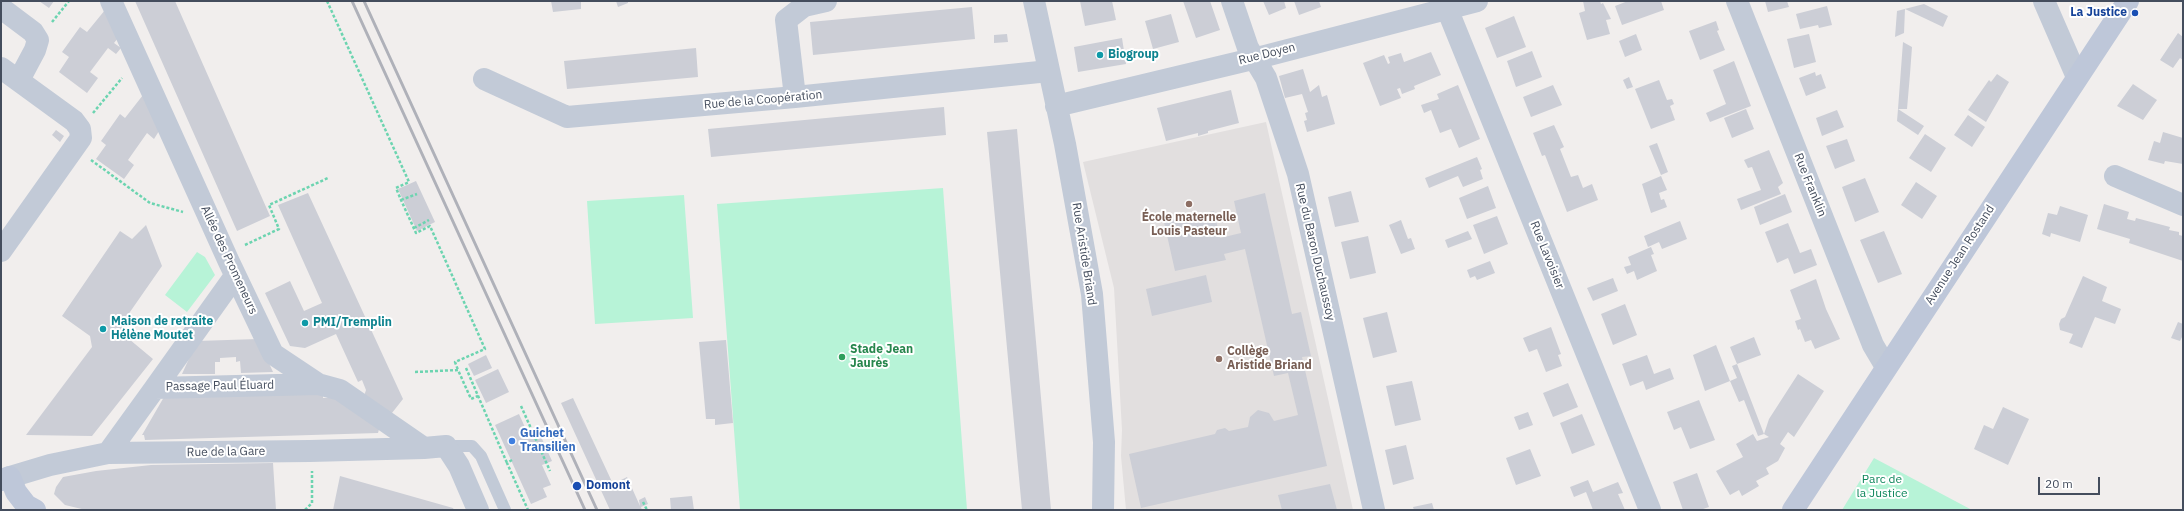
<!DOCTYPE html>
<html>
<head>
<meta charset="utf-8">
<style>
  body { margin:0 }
  #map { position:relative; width:2184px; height:511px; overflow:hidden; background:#f1eeed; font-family:"IBM Plex Sans",sans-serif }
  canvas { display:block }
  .frame { position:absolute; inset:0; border:2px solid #444d5d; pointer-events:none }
  .scale { position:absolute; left:2038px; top:477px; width:62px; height:18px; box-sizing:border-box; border:2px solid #444d5d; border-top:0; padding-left:5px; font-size:12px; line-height:14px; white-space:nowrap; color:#444d5d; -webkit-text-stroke:3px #fff; paint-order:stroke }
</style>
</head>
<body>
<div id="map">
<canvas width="2184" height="511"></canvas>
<div class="frame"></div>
<div class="scale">20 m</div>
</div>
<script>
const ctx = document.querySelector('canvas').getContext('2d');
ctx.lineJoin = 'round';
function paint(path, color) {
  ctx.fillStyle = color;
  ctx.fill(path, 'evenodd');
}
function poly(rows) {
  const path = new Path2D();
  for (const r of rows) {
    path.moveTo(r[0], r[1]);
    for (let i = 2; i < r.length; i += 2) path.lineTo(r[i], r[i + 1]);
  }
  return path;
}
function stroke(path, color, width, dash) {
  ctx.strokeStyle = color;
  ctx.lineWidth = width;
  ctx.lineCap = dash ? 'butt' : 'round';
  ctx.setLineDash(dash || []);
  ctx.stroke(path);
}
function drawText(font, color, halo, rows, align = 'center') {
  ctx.font = font + ' "IBM Plex Sans",sans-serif';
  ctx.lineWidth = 4;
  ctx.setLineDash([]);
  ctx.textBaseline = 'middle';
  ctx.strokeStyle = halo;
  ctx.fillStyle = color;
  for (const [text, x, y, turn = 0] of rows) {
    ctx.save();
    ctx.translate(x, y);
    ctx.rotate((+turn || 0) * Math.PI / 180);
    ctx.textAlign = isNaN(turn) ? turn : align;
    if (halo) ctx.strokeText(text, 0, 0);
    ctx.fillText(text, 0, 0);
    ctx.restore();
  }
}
paint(poly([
  [1266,122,1353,510,1126,510,1121,456,1122,430,1114,288,1083,162]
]), '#e2dfdf');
paint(poly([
  [943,188,967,510,740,510,717,204],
  [684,195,693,318,595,324,587,201],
  [197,252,205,257,215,275,187,312,165,295],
  [1874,458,1972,510,1842,510]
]), '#b7f3d7');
paint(poly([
  [39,1,54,1,49,8],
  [135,1,175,1,270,216,237,231],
  [551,1,581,1,581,9,553,12],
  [616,1,628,1,628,3,618,7],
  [1080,1,1112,1,1116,20,1085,26],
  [1183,1,1210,1,1220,30,1196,38],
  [1263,1,1284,1,1286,8,1269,15],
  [1294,1,1319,1,1321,7,1299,15],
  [1583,1,1600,1,1601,4,1603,3,1611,19,1606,20,1610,34,1587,40,1579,13,1585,11],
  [1628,1,1661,1,1664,10,1622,25,1615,6],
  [1765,1,1787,1,1789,7,1768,12],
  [1924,4,1948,16,1943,27,1905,9,1904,33,1895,37,1897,11],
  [1827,6,1832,25,1819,28,1818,25,1800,29,1796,14],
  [972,7,975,39,813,55,810,22],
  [105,10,118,38,114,43,121,48,116,54,108,48,90,72,98,78,87,93,59,72,69,57,62,52,80,27,87,32],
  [1171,14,1179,42,1153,49,1145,21],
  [1514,16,1526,47,1497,58,1485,28],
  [1716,21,1719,30,1717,31,1725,50,1700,60,1689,31],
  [2178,33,2183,37,2183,60,2180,58,2173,68,2160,60],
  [1007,34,1008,42,994,43,994,35],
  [1636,34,1642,50,1625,57,1619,41],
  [1809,34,1816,62,1794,68,1787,39],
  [1122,38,1126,64,1078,72,1074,47],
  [1903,42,1912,47,1910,74,1907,109,1898,109],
  [696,48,698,77,567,89,564,61],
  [1532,51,1542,77,1516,87,1507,61],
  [1431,52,1441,75,1414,86,1415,89,1402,94,1400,88,1397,89,1401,98,1380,106,1363,63,1384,55,1388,64,1390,63,1388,57,1401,53,1404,62],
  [1734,61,1751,106,1710,122,1706,113,1726,104,1713,70],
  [1303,69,1310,92,1319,85,1322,97,1327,95,1335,124,1307,132,1304,121,1307,120,1305,113,1308,112,1302,94,1285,98,1279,76],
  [1815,72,1816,76,1821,74,1826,88,1806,96,1799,78],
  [1997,74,2009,82,1986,122,1968,110,1989,80,1991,82],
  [1629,77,1633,87,1627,89,1623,80],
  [1659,80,1667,100,1672,99,1674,104,1670,106,1675,120,1651,129,1635,89],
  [2133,84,2157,100,2143,120,2117,106],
  [1458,85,1480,139,1459,148,1451,129,1440,133,1431,110,1424,113,1421,105,1439,99,1437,94],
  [1553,85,1562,105,1531,117,1523,97],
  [1231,90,1239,123,1208,131,1208,133,1198,136,1198,133,1166,141,1157,108],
  [143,95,159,131,154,139,147,133,128,160,134,165,124,179,96,159,106,145,101,141,120,114,125,118],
  [944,107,946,135,711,157,708,129],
  [1746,109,1754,129,1732,138,1724,118],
  [1898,109,1924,126,1918,135,1897,121],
  [1837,110,1844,127,1822,136,1816,118],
  [1968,115,1985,127,1972,147,1954,135],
  [1554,125,1564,147,1560,149,1571,177,1578,175,1583,188,1592,184,1598,200,1567,212,1545,155,1542,156,1533,133],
  [1017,129,1051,510,1022,510,987,132],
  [56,130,64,136,60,142,52,135],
  [2163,132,2183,138,2183,164,2165,161,2164,164,2148,160,2154,141,2160,143],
  [1925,134,1946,148,1931,172,1909,158],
  [1847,139,1855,161,1835,169,1826,146],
  [1657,143,1668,172,1661,175,1649,146],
  [1769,150,1783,183,1778,187,1781,194,1741,210,1737,199,1761,190,1752,167,1748,168,1744,160],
  [1477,157,1482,169,1480,170,1483,179,1463,187,1458,176,1429,188,1425,178],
  [1661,176,1667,190,1659,193,1661,200,1664,199,1667,207,1651,213,1642,184],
  [1865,178,1879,212,1855,222,1842,187],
  [416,181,435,222,417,231,398,189],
  [1916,182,1937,196,1922,219,1901,205],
  [1488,186,1496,208,1467,219,1459,198],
  [1351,191,1359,222,1335,227,1328,197],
  [308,193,403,399,388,418,363,399,366,390,362,380,358,382,336,334,305,348,290,346,265,293,290,281,304,311,322,303,278,205],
  [1265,193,1292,314,1301,312,1311,356,1302,357,1327,466,1141,508,1129,454,1215,434,1217,430,1225,428,1229,431,1248,427,1250,417,1258,410,1269,413,1274,421,1298,415,1288,373,1274,376,1245,249,1224,254,1226,260,1175,271,1164,222,1214,211,1220,238,1241,233,1234,201],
  [1785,194,1792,212,1760,225,1754,207],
  [2104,204,2129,212,2127,219,2135,221,2136,218,2170,227,2169,230,2179,232,2179,235,2183,236,2183,261,2129,243,2130,239,2097,229],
  [2060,206,2088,215,2080,242,2051,233,2050,237,2042,234,2048,213,2057,215],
  [1497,216,1508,244,1484,254,1473,225],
  [1401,220,1408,239,1411,238,1415,249,1401,254,1389,225],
  [1680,221,1687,239,1662,249,1659,242,1648,247,1644,236],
  [1788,223,1800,253,1811,249,1817,265,1794,274,1788,258,1777,263,1765,232],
  [146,225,162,266,123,322,129,339,153,359,92,436,26,435,92,347,90,336,62,316,120,231,132,239],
  [1468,231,1472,239,1448,248,1445,240],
  [1884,231,1902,274,1878,283,1860,240],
  [1368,236,1376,273,1350,279,1341,242],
  [1651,247,1654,254,1651,255,1657,271,1637,280,1634,271,1627,274,1624,267,1631,265,1628,257],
  [1490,261,1495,273,1477,280,1475,276,1470,278,1467,270],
  [1206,275,1212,302,1152,316,1146,289],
  [2083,276,2107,287,2102,301,2121,309,2115,324,2095,317,2082,348,2069,343,2073,334,2060,330,2059,324,2061,319,2065,317],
  [1613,278,1618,291,1593,301,1587,288],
  [1816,279,1826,309,1840,339,1815,349,1811,340,1805,342,1800,329,1798,330,1795,321,1801,319,1790,290],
  [1625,304,1637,335,1613,345,1601,314],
  [1387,312,1397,352,1373,358,1363,318],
  [2178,322,2183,324,2183,335,2180,341,2171,338],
  [1551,327,1561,354,1558,355,1562,366,1546,372,1537,349,1529,352,1523,338],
  [1754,337,1761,355,1737,364,1730,347],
  [258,339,273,372,241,373,240,361,236,362,236,357,220,358,220,362,215,362,215,374,182,374,197,341],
  [726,340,733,423,715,425,715,419,706,419,699,342],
  [1716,345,1730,381,1705,391,1693,355],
  [486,355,492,368,474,376,468,364],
  [1647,355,1654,374,1670,368,1674,379,1646,390,1643,381,1630,386,1622,364],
  [1737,364,1764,434,1758,436,1744,400,1739,402,1730,381,1737,378,1732,366],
  [498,369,509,392,486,403,475,380],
  [1798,374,1824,391,1794,437,1788,432,1780,444,1785,448,1778,461,1766,468,1769,474,1756,481,1759,486,1742,496,1739,490,1730,495,1716,471,1743,457,1736,444,1753,434,1757,441,1769,437,1764,434,1769,419],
  [1412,381,1421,420,1395,426,1386,386],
  [1568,383,1578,407,1553,417,1543,393],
  [323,394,323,398,340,398,381,422,378,433,145,440,144,435,142,435,164,397],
  [573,398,613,484,627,477,640,506,639,500,645,497,648,504,641,507,642,510,610,510,561,403],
  [1699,400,1715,440,1690,449,1681,427,1674,430,1667,412],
  [2003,407,2029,419,2008,465,1974,449,1984,425,1993,429],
  [1528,412,1533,425,1519,430,1514,417],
  [519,414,528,434,538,430,552,461,542,465,551,485,543,488,547,497,531,504,495,425],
  [1582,414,1595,445,1572,454,1560,423],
  [1406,445,1414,479,1393,485,1385,450],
  [1530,449,1541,476,1516,485,1506,458],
  [273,463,276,510,86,510,65,505,54,494,56,487,63,477,96,471,151,465],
  [1697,473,1709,507,1700,510,1683,510,1673,482],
  [340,476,453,508,454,510,333,510],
  [1588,480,1593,492,1618,482,1623,493,1618,494,1625,510,1593,510,1586,492,1574,497,1570,487],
  [1330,484,1337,510,1282,510,1278,495],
  [692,496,694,510,671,510,670,498],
  [1432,503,1434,510,1414,510,1413,507]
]), '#ccced6');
stroke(poly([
  [327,1,409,182,396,188,401,200,416,233,430,226,485,349,455,362,458,370],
  [52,22,69,1],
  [93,113,122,78],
  [91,160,150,203,183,212],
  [401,200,417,194],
  [414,228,429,220],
  [245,245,279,229,269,205,328,178],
  [466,368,507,463],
  [415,372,458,370,471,399,478,396],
  [521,406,550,471],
  [512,460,507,463,528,510],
  [643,502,647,510],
  [631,509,631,510],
  [305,510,312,503,312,471]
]), '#6cd4b0', 2.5, [3, 2]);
stroke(poly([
  [446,446,472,446,481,456,505,510]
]), '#c2cad7', 12);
stroke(poly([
  [111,1,229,262,273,354,318,384,340,390,424,448],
  [1034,1,1065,144,1092,294,1104,442,1103,510],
  [1232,1,1248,48,1266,78,1298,174,1374,510],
  [1444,1,1650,510],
  [1737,1,1873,345,1886,367],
  [2044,1,2077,77],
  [1,8,33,32,38,40,35,50,19,80],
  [1,68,74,121,80,129,81,138,1,251],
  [484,79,567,117,795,97,1049,71],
  [795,97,786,20,804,6,826,1],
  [1056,106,1265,56,1477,1],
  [2115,176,2183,205],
  [155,388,235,276],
  [108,453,155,388,318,384],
  [10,477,50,465,108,453,310,451,424,448,446,446,459,466,478,510]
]), '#c2cad7', 22);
stroke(poly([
  [1,480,10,477,16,492,26,505,35,510],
  [1793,510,2128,1]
]), '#bec7d9', 22);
stroke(poly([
  [352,1,585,510],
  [364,1,597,510]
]), '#afb1b9', 3);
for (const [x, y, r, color] of [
  [2135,13,4,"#1a4fb4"],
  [1100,55,4,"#0f9aa8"],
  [1189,204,4,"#8d6e63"],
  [305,323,4,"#0f9aa8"],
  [103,329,4,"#0f9aa8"],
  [842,357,4,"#2e9e5b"],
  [1219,359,4,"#8d6e63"],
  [512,441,4,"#3f7fe0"],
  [577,486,5,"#1a4fb4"]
]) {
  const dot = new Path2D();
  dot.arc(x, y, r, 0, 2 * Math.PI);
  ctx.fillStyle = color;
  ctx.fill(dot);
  stroke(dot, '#fff', 1.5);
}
drawText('bold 12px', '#164399', '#fff', [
  ["La Justice",2127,13],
  ["Domont",586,486,"left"]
], 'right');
drawText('12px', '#444d5d', '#fff', [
  ["Rue Doyen",1267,54,-14],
  ["Rue de la Coopération",763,100,-5],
  ["Rue Franklin",1810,185,68],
  ["Rue du Baron Duchaussoy",1315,252,77],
  ["Rue Aristide Briand",1084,254,81],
  ["Rue Lavoisier",1547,255,68],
  ["Avenue Jean Rostand",1960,255,-57],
  ["Allée des Promeneurs",229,260,65],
  ["Passage Paul Éluard",220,386,-1],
  ["Rue de la Gare",226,452,-1]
]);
drawText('bold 12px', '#0d838f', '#fff', [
  ["Biogroup",1108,55],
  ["Maison de retraite",111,322],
  ["Hélène Moutet",111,336],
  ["PMI/Tremplin",313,323]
], 'left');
drawText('bold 12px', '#785e54', '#fff', [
  ["École maternelle",1189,218],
  ["Louis Pasteur",1189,232],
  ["Collège",1227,352,"left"],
  ["Aristide Briand",1227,366,"left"]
]);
drawText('bold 12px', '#27864d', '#fff', [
  ["Stade Jean",850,350],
  ["Jaurès",850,364]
], 'left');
drawText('bold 12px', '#366cbe', '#fff', [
  ["Guichet",520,434],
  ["Transilien",520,448]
], 'left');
drawText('12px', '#0e865b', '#fff', [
  ["Parc de",1882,480],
  ["la Justice",1882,494]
]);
</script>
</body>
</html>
